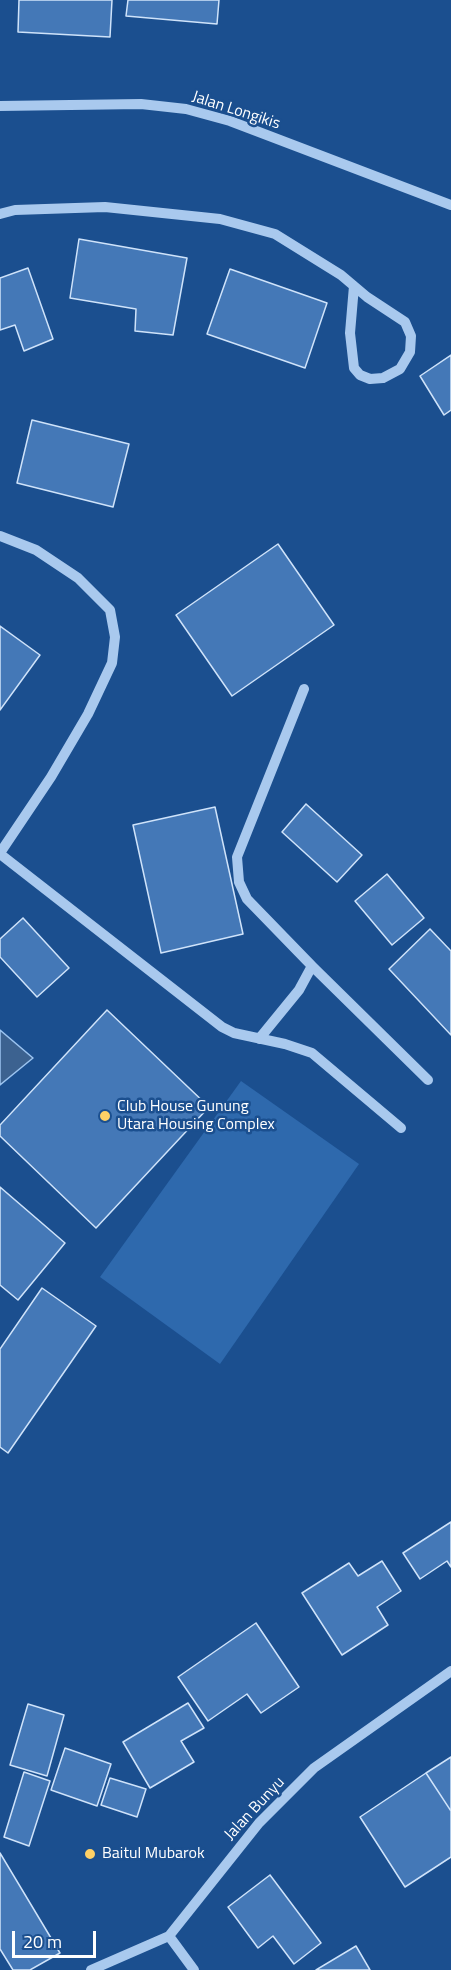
<!DOCTYPE html>
<html>
<head>
<meta charset="utf-8">
<style>
  body { margin:0 }
  #map { position:relative; width:451px; height:1970px; overflow:hidden; background:#1b4f8f; font-family:"Titillium Web",sans-serif }
  canvas { display:block }
  .scale { position:absolute; left:12px; top:1931px; width:84px; height:27px; box-sizing:border-box; border:3px solid #fff; border-top:0; padding-left:8px; font-size:18px; line-height:21px; white-space:nowrap; color:#fff; -webkit-text-stroke:4px #1b4f8f; paint-order:stroke }
</style>
</head>
<body>
<div id="map">
<canvas width="451" height="1970"></canvas>
<div class="scale">20 m</div>
</div>
<script>
const ctx = document.querySelector('canvas').getContext('2d');
ctx.lineJoin = 'round';
function paint(path, color) {
  ctx.fillStyle = color;
  ctx.fill(path, 'evenodd');
}
function poly(rows) {
  const path = new Path2D();
  for (const r of rows) {
    path.moveTo(r[0], r[1]);
    for (let i = 2; i < r.length; i += 2) path.lineTo(r[i], r[i + 1]);
  }
  return path;
}
function stroke(path, color, width, dash) {
  ctx.strokeStyle = color;
  ctx.lineWidth = width;
  ctx.lineCap = dash ? 'butt' : 'round';
  ctx.setLineDash(dash || []);
  ctx.stroke(path);
}
function drawText(font, color, halo, rows, align = 'center') {
  ctx.font = font + ' "Titillium Web",sans-serif';
  ctx.lineWidth = 5;
  ctx.setLineDash([]);
  ctx.textBaseline = 'middle';
  ctx.strokeStyle = halo;
  ctx.fillStyle = color;
  for (const [text, x, y, turn = 0] of rows) {
    ctx.save();
    ctx.translate(x, y);
    ctx.rotate((+turn || 0) * Math.PI / 180);
    ctx.textAlign = isNaN(turn) ? turn : align;
    if (halo) ctx.strokeText(text, 0, 0);
    ctx.fillText(text, 0, 0);
    ctx.restore();
  }
}
paint(poly([
  [241,1081,359,1164,220,1364,100,1277]
]), '#2e69ad');
const water = poly([
  [0,1030,33,1058,0,1085,0,1030]
]);
paint(water, '#3c6290');
stroke(water, '#9cc4f0', 1.5);
const building = poly([
  [19,0,112,0,110,37,18,32,19,0],
  [128,0,219,0,217,24,126,16,128,0],
  [79,239,187,258,173,335,135,331,136,309,70,298,79,239],
  [28,268,53,339,24,351,15,325,0,330,0,278,28,268],
  [230,269,327,303,305,368,207,334,230,269],
  [451,355,451,410,444,415,420,376,451,355],
  [32,420,129,444,113,507,17,483,32,420],
  [278,544,334,625,232,696,176,615,278,544],
  [0,626,40,655,0,710,0,626],
  [306,804,362,855,337,882,282,832,306,804],
  [215,807,243,934,161,953,133,825,215,807],
  [387,874,424,918,392,945,355,901,387,874],
  [23,918,69,968,37,997,0,957,0,939,23,918],
  [430,929,451,951,451,1035,389,969,430,929],
  [107,1010,209,1107,96,1228,0,1136,0,1125,107,1010],
  [0,1187,65,1243,18,1300,0,1285,0,1187],
  [42,1288,96,1326,8,1453,0,1447,0,1349,42,1288],
  [451,1522,451,1567,447,1561,420,1579,403,1553,451,1522],
  [382,1561,401,1591,377,1607,388,1625,342,1655,302,1593,349,1563,358,1576,382,1561],
  [256,1623,299,1687,261,1713,247,1694,208,1721,178,1677,256,1623],
  [188,1703,204,1728,181,1741,194,1762,150,1788,123,1742,188,1703],
  [28,1704,64,1715,47,1776,10,1765,28,1704],
  [65,1748,111,1764,97,1806,51,1790,65,1748],
  [451,1757,451,1811,426,1773,451,1757],
  [24,1772,50,1781,29,1846,4,1837,24,1772],
  [426,1773,451,1811,451,1857,405,1887,360,1817,426,1773],
  [110,1778,146,1789,137,1817,101,1805,110,1778],
  [0,1853,60,1953,30,1970,13,1970,0,1949,0,1853],
  [270,1875,321,1943,294,1964,273,1936,258,1948,228,1907,270,1875],
  [356,1946,370,1970,316,1970,356,1946]
]);
paint(building, '#4478b7');
stroke(building, '#cfe3fa', 1.5);
stroke(poly([
  [0,106,141,104,186,109,230,121,451,205],
  [0,214,15,210,105,207,220,219,275,234,341,275,367,297,405,322,411,336,410,352,400,369,383,378,370,379,360,375,354,368,350,333,354,286],
  [0,536,36,550,78,578,110,610,115,637,112,663,88,714,51,777,0,853],
  [304,689,237,857,239,882,247,899,312,966],
  [0,854,222,1027,234,1033,285,1044,312,1053,401,1128],
  [259,1039,299,990,312,966,428,1080],
  [169,1936,194,1970],
  [91,1970,169,1936,259,1823,314,1768,451,1671]
]), '#a9c9ee', 10);
for (const [x, y, r, color] of [
  [105,1116,6,"#ffd166"],
  [90,1854,6,"#ffd166"]
]) {
  const dot = new Path2D();
  dot.arc(x, y, r, 0, 2 * Math.PI);
  ctx.fillStyle = color;
  ctx.fill(dot);
  stroke(dot, '#1b4f8f', 2);
}
drawText('16px', '#fff', '#1b4f8f', [
  ["Jalan Longikis",236,111,18],
  ["Jalan Bunyu",255,1809,-47]
]);
drawText('16px', '#fff', '#1b4f8f', [
  ["Club House Gunung",117,1107],
  ["Utara Housing Complex",117,1125],
  ["Baitul Mubarok",102,1854]
], 'left');
</script>
</body>
</html>
